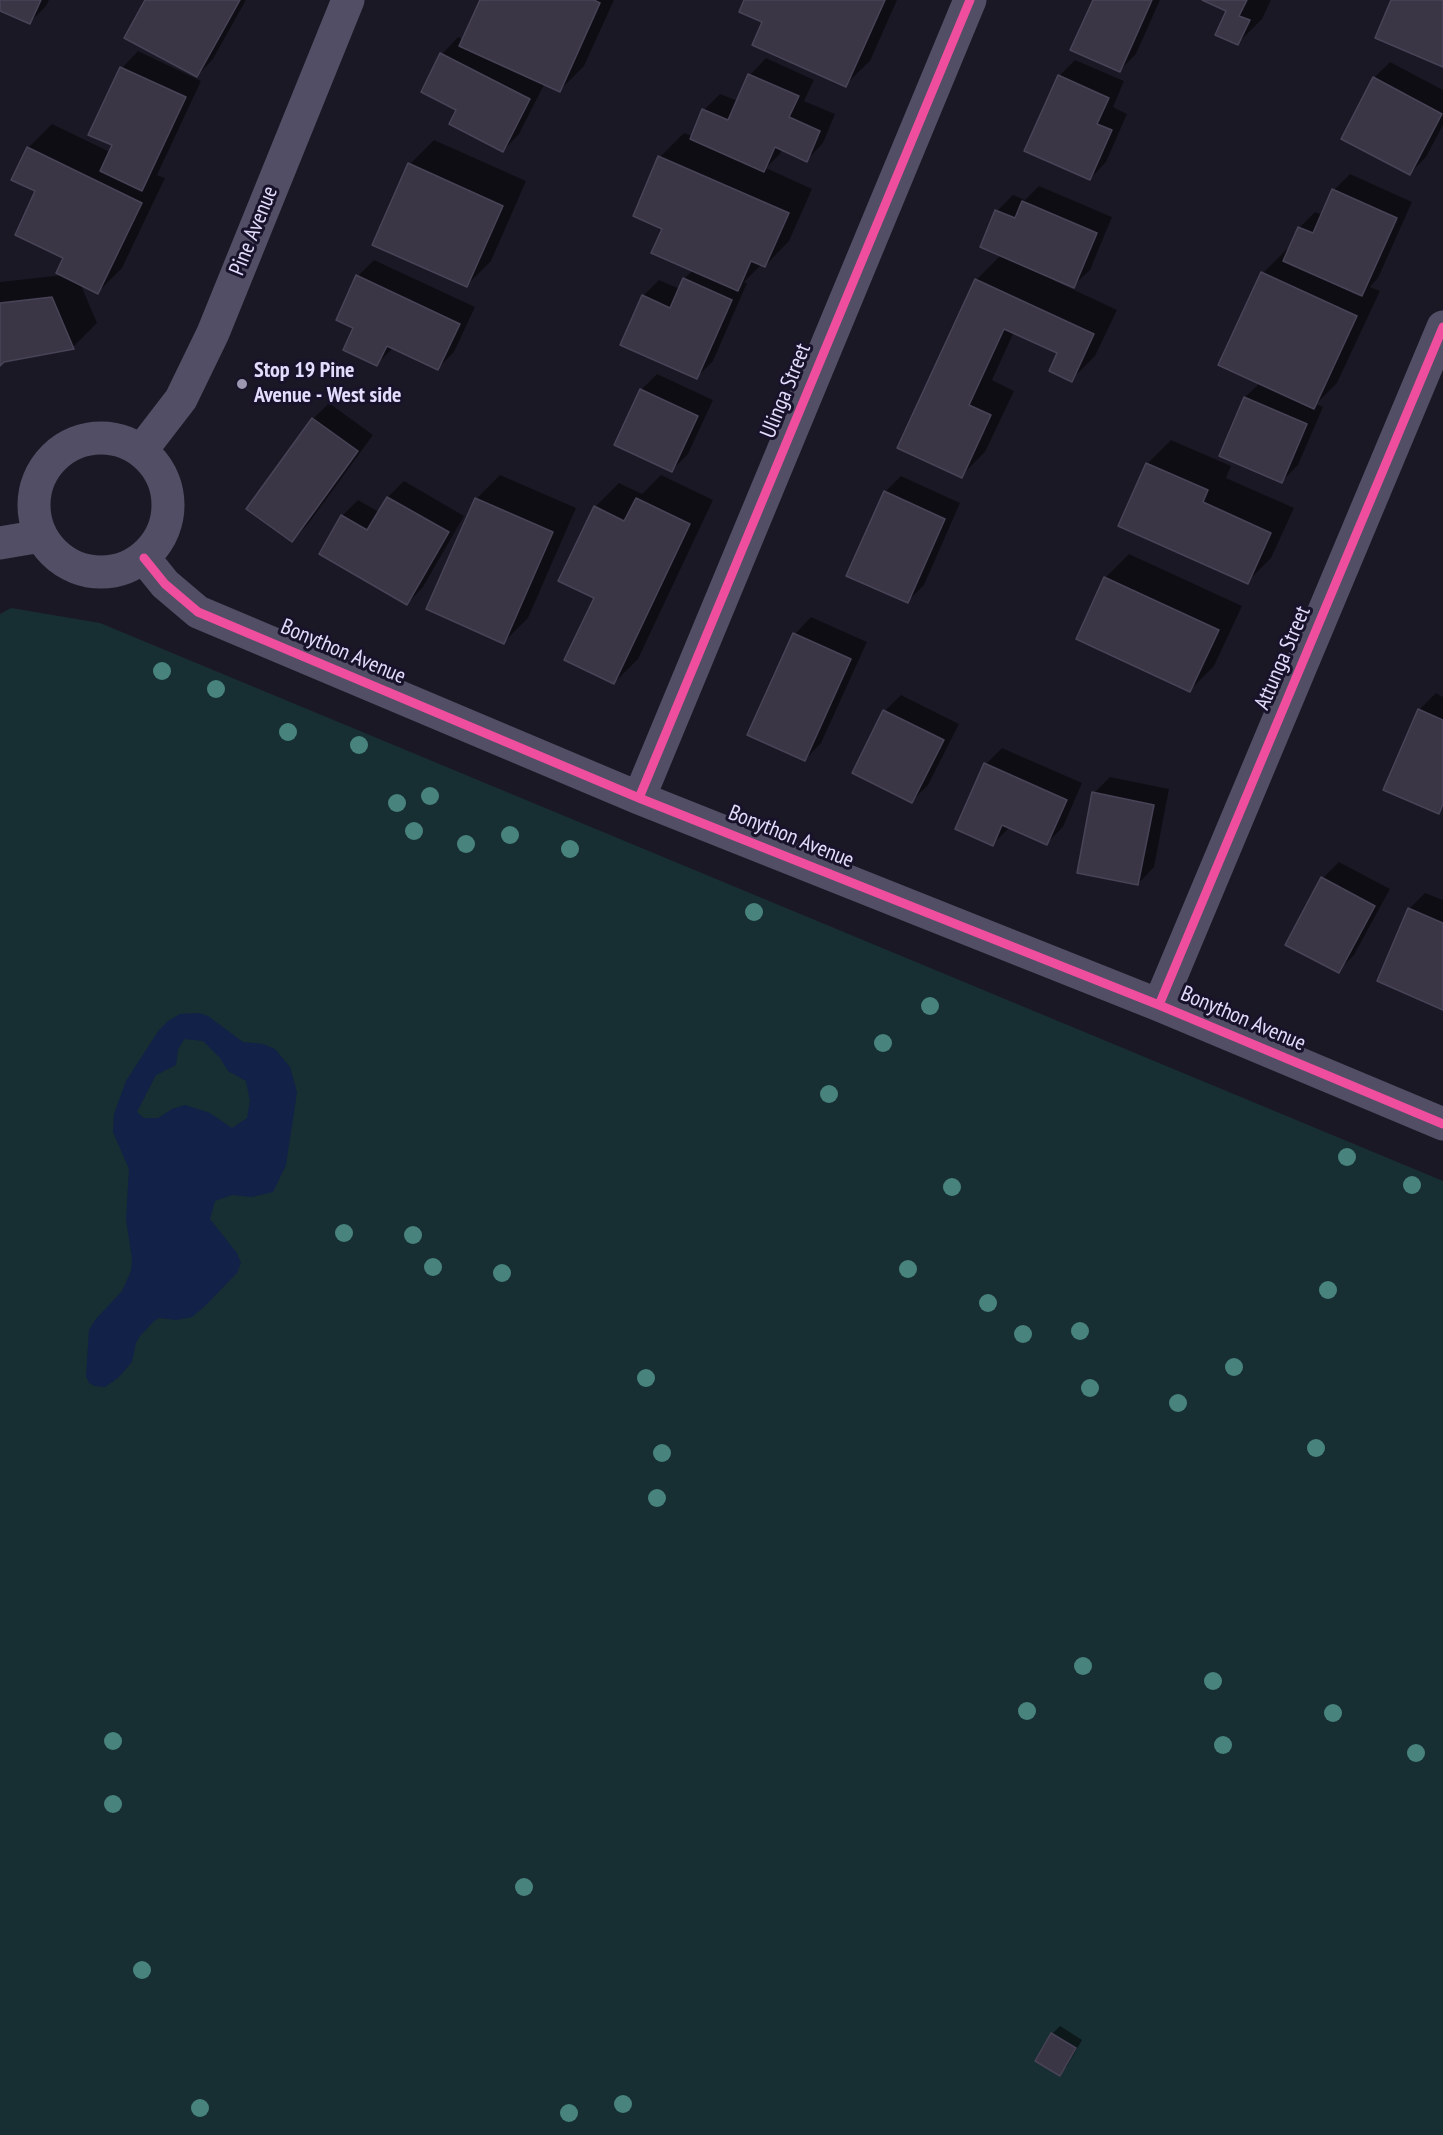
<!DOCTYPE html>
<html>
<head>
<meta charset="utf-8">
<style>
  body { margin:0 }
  canvas { display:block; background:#1b1825 }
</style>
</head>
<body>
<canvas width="1443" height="2135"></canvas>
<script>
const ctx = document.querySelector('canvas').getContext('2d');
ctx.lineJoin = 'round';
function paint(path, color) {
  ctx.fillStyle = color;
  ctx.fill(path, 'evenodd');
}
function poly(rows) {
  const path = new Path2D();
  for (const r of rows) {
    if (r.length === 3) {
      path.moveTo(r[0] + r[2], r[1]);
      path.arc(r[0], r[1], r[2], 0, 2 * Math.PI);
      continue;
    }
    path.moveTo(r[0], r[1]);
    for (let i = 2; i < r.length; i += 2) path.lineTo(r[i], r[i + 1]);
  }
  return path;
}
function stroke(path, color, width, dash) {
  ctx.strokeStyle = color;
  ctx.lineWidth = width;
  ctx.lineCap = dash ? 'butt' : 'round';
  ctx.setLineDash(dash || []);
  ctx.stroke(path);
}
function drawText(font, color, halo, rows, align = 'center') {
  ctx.font = font + ' "PT Sans Narrow",sans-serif';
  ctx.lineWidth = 6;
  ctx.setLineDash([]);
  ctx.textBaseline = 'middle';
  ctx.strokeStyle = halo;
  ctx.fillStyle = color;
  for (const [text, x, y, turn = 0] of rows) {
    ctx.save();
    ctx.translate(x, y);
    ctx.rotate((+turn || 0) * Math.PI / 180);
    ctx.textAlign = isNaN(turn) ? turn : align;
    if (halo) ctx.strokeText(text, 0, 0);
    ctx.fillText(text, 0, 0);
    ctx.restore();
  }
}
paint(poly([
  [11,608,100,623,1443,1181,1443,2135,0,2135,0,614]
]), '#172e32');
paint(poly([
  [199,1013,208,1016,243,1042,263,1044,275,1049,290,1067,297,1092,286,1165,273,1192,252,1197,232,1195,215,1201,210,1219,237,1253,241,1263,237,1273,205,1306,192,1317,176,1320,159,1318,154,1321,140,1336,136,1343,132,1362,118,1378,105,1387,95,1386,89,1383,86,1376,89,1330,95,1320,122,1291,131,1271,132,1259,126,1219,129,1169,113,1132,114,1114,126,1081,159,1030,168,1021,180,1014],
  [184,1039,203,1041,220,1058,228,1071,246,1081,250,1101,247,1118,232,1128,210,1113,185,1105,172,1109,158,1118,144,1118,137,1112,156,1075,176,1065,178,1050]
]), '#112148');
paint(poly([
  [0,0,49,0,46,6,30,22,0,9],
  [147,0,246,0,213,59,197,76],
  [482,0,614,0,584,66,560,90,545,83,519,134,503,151,458,109,423,91,442,54,458,37,464,40],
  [746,0,897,0,870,61,845,85,764,21],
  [1095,0,1160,0,1136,54,1120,70],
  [1205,0,1271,0,1262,19,1238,43,1228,10],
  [138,51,201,81,157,175,165,178,122,268,98,292,80,283,97,323,73,347,4,360,0,364,0,282,63,275,65,258,37,191,28,148,52,124,110,152,114,145,90,134,122,68],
  [766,58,814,80,804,101,835,114,823,143,807,160,782,149,780,154,766,168,812,189,789,241,765,266,762,264,744,282,747,283,713,361,697,377,643,296,659,280,680,289,684,279,693,270,664,228,660,157,684,133,692,136,704,110,720,94,738,101,750,75],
  [1075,60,1124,81,1113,107,1127,114,1106,162,1090,179,1059,76],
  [1390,62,1443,90,1443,125,1426,157,1410,173,1374,78],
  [434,140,526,181,491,261,467,285,410,164],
  [1350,174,1412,202,1378,278,1370,287,1380,291,1337,383,1316,404,1323,407,1298,465,1282,481,1245,397,1260,383,1263,273,1287,249,1289,250,1299,228,1315,212,1323,215,1334,190],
  [1039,186,1112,217,1090,270,1073,286,1055,278,1053,280,1117,310,1095,356,1071,380,1059,352,1014,332,992,380,1014,391,985,452,961,476,976,280,1001,255,997,211,1013,195,1025,200],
  [374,260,475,307,454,352,438,368,394,347,377,364,355,328,358,276],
  [657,374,713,400,688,454,672,470,641,390],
  [329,403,373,435,308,524,292,541,313,419],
  [1171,440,1231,466,1226,478,1294,508,1271,558,1247,582,1147,464],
  [500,475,576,508,528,618,504,642,476,499],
  [661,475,713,500,638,659,614,683,596,597,595,507,619,483,642,494],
  [901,476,960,503,924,585,908,601,885,492],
  [404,481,464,516,423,587,407,604,342,516,358,500,379,512,388,497],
  [1129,554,1242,606,1214,666,1190,690,1105,578],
  [811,617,867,642,821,743,805,760,749,735,795,634],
  [1436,693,1443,697,1443,807,1438,812,1419,710],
  [901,695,959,724,928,785,912,801,885,711],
  [1002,748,1082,783,1063,827,1047,843,1010,827,993,844,986,764],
  [1110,777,1169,789,1154,867,1138,884,1094,793],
  [1339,862,1390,889,1354,955,1338,971,1323,878],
  [1425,893,1443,900,1443,1008,1409,909],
  [1060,2026,1082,2040,1067,2066,1059,2074,1052,2034]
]), '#0007');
const building = poly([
  [0,0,41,0,30,24,0,11,0,0],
  [145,0,240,0,197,77,124,38,145,0],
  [480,0,594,0,600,3,560,92,459,46,480,0],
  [744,0,885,0,846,87,752,45,762,22,739,12,744,0],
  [1093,0,1152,0,1120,72,1070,50,1093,0],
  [1202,0,1247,0,1239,16,1250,20,1238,45,1215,35,1226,11,1202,0],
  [1391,0,1443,0,1443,67,1375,38,1391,0],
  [440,53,530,99,503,152,449,124,456,110,421,92,440,53],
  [120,67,186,97,142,191,100,171,112,145,88,135,120,67],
  [748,74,799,96,789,117,820,131,807,162,775,147,764,172,690,139,702,109,728,120,748,74],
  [1058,75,1109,98,1097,124,1112,130,1090,180,1024,151,1058,75],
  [1373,77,1442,114,1410,175,1341,139,1373,77],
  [27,147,142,203,98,294,56,273,63,258,15,235,35,191,11,180,27,147],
  [658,156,789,213,765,267,751,261,738,291,651,253,662,229,633,216,658,156],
  [408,163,503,206,467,287,372,245,408,163],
  [1332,189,1397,218,1362,296,1283,261,1298,227,1313,233,1332,189],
  [1022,201,1097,233,1074,288,980,247,995,210,1015,218,1022,201],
  [1261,272,1357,316,1314,409,1218,365,1261,272],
  [356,275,460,324,438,370,387,346,377,366,343,350,353,328,336,320,356,275],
  [683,278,732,300,697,379,620,345,642,295,670,308,683,278],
  [975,279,1094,334,1072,382,1049,371,1057,353,1004,329,969,405,991,415,962,478,897,448,975,279],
  [52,297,74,349,4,362,0,366,0,303,52,297],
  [640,389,698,416,672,472,614,445,640,389],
  [1244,397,1307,424,1282,483,1219,456,1244,397],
  [312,418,358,451,292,542,246,509,312,418],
  [1146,463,1208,490,1203,502,1271,533,1248,584,1118,526,1146,463],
  [884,491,945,519,908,603,846,576,884,491],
  [387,497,449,532,407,605,319,554,341,515,367,530,387,497],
  [475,498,553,532,504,644,426,609,475,498],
  [636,498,690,524,614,684,564,660,594,598,558,581,594,506,624,521,636,498],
  [1104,577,1219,630,1190,692,1076,639,1104,577],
  [793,633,851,659,805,761,747,735,793,633],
  [1418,709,1443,720,1443,804,1439,814,1383,790,1418,709],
  [883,710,944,740,912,803,852,773,883,710],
  [984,763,1067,800,1047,845,1002,825,993,846,955,829,984,763],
  [1092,792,1154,805,1138,885,1077,873,1092,792],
  [1321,877,1375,906,1339,973,1285,945,1321,877],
  [1408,908,1443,923,1443,1010,1377,981,1408,908],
  [1051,2033,1076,2048,1060,2076,1035,2061,1051,2033]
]);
paint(building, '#3b3646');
stroke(building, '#484357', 1.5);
stroke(poly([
  [101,505,67],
  [141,451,181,399,213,333,348,0],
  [0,543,41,536],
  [144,558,165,584,198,612,639,798,1159,1005,1443,1124],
  [639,798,970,0],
  [1159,1005,1443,327]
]), '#514e65', 33);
stroke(poly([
  [144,558,165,584,198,612,639,798,1159,1005,1443,1124],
  [639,798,970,0],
  [1159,1005,1443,327]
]), '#ef4d9e', 9);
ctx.fillStyle = '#48837e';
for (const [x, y] of [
  [162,671],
  [216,689],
  [288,732],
  [359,745],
  [430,796],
  [397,803],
  [414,831],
  [510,835],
  [466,844],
  [570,849],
  [754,912],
  [930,1006],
  [883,1043],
  [829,1094],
  [1347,1157],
  [1412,1185],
  [952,1187],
  [344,1233],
  [413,1235],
  [433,1267],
  [908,1269],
  [502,1273],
  [1328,1290],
  [988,1303],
  [1080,1331],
  [1023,1334],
  [1234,1367],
  [646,1378],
  [1090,1388],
  [1178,1403],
  [1316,1448],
  [662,1453],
  [657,1498],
  [1083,1666],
  [1213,1681],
  [1027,1711],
  [1333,1713],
  [113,1741],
  [1223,1745],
  [1416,1753],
  [113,1804],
  [524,1887],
  [142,1970],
  [623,2104],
  [200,2108],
  [569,2113]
]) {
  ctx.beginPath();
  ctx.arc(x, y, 9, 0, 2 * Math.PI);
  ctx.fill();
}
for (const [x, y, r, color] of [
  [242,384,6,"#9d98b1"]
]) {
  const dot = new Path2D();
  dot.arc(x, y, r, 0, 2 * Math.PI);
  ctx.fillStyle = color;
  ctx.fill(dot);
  stroke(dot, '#18132a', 2);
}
drawText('22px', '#e3ddfd', '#18132a', [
  ["Pine Avenue",254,231,-68],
  ["Ulinga Street",786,391,-68],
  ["Bonython Avenue",343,652,23],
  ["Attunga Street",1283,658,-67],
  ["Bonython Avenue",791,837,22],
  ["Bonython Avenue",1243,1019,23]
]);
drawText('bold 22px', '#e3ddfd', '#18132a', [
  ["Stop 19 Pine",254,371],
  ["Avenue - West side",254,396]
], 'left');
</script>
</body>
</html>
